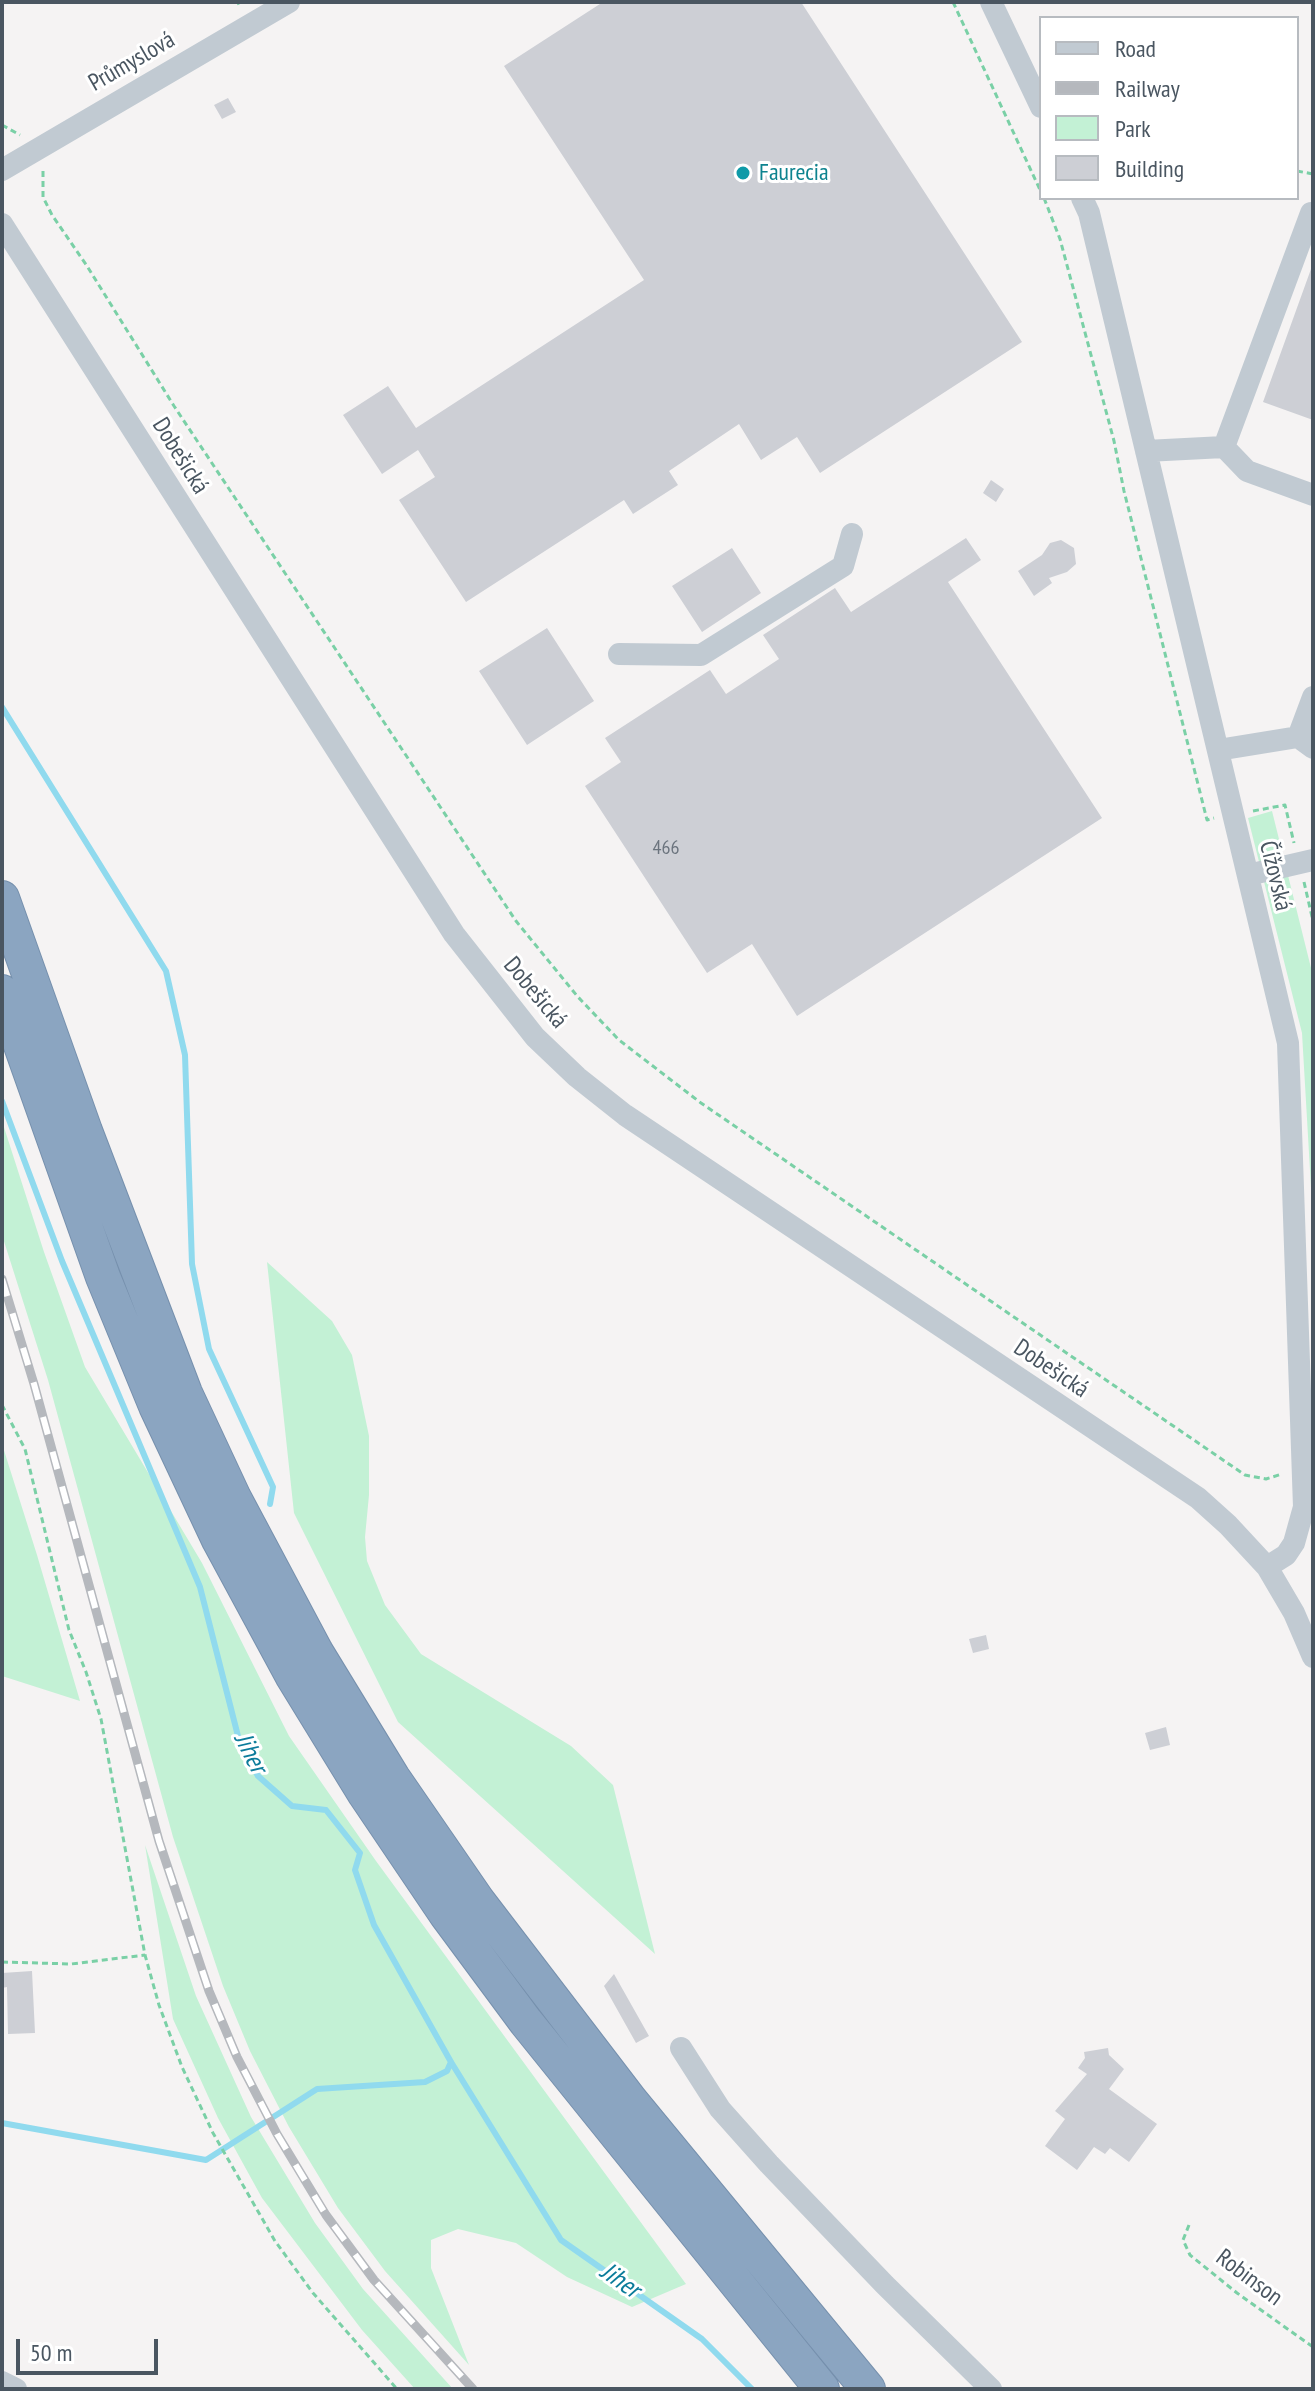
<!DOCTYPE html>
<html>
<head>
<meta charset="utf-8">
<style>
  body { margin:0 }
  #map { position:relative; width:1315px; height:2391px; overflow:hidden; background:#f5f3f3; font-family:"PT Sans Narrow",sans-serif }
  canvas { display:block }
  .frame { position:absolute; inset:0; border:4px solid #4a5661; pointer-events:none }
  .legend { position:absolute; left:1039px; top:16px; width:260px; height:184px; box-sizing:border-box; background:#fff; border:2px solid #b7bbc0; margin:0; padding:10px 14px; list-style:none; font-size:24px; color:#4a5661 }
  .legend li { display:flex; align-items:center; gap:16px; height:40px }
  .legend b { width:40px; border:2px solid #b7bbc0 }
  .scale { position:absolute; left:16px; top:2339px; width:142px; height:36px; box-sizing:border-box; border:4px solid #4a5661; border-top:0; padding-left:10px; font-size:24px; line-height:28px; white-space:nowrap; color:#4a5661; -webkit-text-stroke:6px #fff; paint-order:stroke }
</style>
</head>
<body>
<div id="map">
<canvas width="1315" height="2391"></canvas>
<div class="frame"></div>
<ul class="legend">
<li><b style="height:10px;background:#c1cad2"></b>Road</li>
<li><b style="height:10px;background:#b5b8bd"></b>Railway</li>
<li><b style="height:22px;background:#c3f1d5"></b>Park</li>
<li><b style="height:22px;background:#cdcfd5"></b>Building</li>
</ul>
<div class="scale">50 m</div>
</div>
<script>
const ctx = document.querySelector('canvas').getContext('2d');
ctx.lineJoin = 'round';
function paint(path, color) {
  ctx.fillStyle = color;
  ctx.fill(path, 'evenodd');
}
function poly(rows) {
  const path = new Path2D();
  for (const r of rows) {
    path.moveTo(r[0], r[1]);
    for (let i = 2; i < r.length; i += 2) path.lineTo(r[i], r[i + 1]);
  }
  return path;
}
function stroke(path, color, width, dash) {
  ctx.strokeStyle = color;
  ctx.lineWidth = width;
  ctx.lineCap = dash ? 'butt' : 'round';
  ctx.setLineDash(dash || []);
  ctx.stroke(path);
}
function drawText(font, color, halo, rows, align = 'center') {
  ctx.font = font + ' "PT Sans Narrow",sans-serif';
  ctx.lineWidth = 6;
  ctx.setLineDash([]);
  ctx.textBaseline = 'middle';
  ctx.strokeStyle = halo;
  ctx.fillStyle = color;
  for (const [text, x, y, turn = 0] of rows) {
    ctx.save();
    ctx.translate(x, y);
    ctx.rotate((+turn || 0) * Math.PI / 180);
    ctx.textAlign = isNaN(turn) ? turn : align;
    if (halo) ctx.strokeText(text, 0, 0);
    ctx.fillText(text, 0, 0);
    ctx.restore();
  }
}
paint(poly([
  [1272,811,1313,976,1313,1222,1302,1033,1248,818],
  [2,1121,44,1252,85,1367,202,1563,289,1736,376,1861,686,2284,632,2307,567,2277,516,2243,458,2229,431,2240,431,2268,469,2365,385,2271,338,2208,289,2127,250,2051,223,1986,173,1837,48,1380,2,1235],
  [267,1262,332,1321,352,1355,369,1436,369,1495,365,1537,367,1561,385,1605,421,1654,571,1746,613,1785,655,1954,398,1722,294,1513],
  [2,1444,37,1555,80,1701,2,1676],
  [145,1845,196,1996,251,2117,315,2223,363,2289,453,2389,415,2389,362,2330,262,2198,218,2118,173,2019]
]), '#c3f1d5');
stroke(poly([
  [2,707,166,971,185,1055,192,1264,209,1349,273,1487,270,1504],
  [2,1101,62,1261,200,1587,239,1740,258,1776,292,1806,326,1810,360,1853,355,1870,374,1925,451,2062,561,2240,702,2339,752,2389],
  [2,2123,206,2160,317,2089,425,2082,447,2071,451,2062]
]), '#90daee', 6);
paint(poly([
  [603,2,801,2,1022,342,820,473,797,437,761,460,739,424,669,471,678,485,633,514,624,500,466,602,399,500,435,477,418,450,382,474,343,415,388,386,416,428,644,280,504,66],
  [228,98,236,112,222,119,214,105],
  [1311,269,1313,269,1313,420,1263,402],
  [991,480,1004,489,996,502,983,493],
  [966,538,981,560,948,582,1102,818,797,1016,752,944,707,973,585,786,621,762,605,738,710,670,726,694,779,659,763,635,835,588,851,612],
  [1061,540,1074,548,1076,564,1067,572,1049,578,1052,583,1034,596,1018,571,1042,555,1050,543],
  [732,548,761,593,702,632,672,586],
  [547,628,594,701,527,745,479,671],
  [986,1635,989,1649,973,1653,969,1639],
  [1166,1727,1170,1745,1150,1750,1145,1733],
  [32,1971,35,2033,8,2034,7,1987,2,1988,2,1973],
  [614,1974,649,2036,636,2043,604,1986],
  [1108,2048,1109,2055,1124,2069,1109,2089,1157,2124,1129,2162,1110,2148,1105,2154,1094,2147,1077,2170,1045,2146,1065,2119,1055,2111,1087,2074,1078,2068,1085,2058,1084,2052]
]), '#cdcfd5');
const highway = poly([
  [2,898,85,1131,185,1393,234,1498,316,1652,393,1778,477,1900,630,2100,868,2389],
  [2,992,103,1277,156,1406,219,1540,292,1675,365,1794,446,1914,526,2022,822,2389]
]);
stroke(highway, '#7690ad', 36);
stroke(poly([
  [953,2,1041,192],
  [237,4,241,2],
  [2,125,20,135],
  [43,171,43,197,52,215,87,266,174,406,516,921,578,997,619,1040,701,1103,1245,1475,1266,1479,1282,1474],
  [1297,171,1313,174],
  [1044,198,1060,239,1114,441,1124,491,1207,820,1214,818],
  [1253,811,1285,805,1294,843],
  [1304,882,1313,921],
  [2,1405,25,1449,69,1630,86,1672,101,1719,145,1955,159,2005,182,2067,213,2133,275,2241,313,2293,397,2389],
  [2,1962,71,1964,145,1955],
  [1189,2225,1183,2240,1190,2255,1237,2293,1313,2347]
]), '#7ad0a6', 3, [6, 4]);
stroke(poly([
  [991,2,1041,107],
  [2,170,289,2],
  [1082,198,1089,213,1288,1043,1304,1507,1294,1543,1286,1555,1267,1567],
  [2,224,454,934,535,1037,577,1077,625,1115,1198,1498,1228,1525,1267,1567,1294,1613,1313,1657],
  [1224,447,1247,471,1313,495],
  [1146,451,1224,447,1311,213,1313,214],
  [619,654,701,655,843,566,852,534],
  [1298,737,1313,697],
  [1218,750,1298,737,1313,748],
  [1248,875,1313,860],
  [681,2048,720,2109,769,2164,885,2285,991,2389],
  [2,2382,16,2389]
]), '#c1cad2', 22);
stroke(highway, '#8ba5c1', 34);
const rail = poly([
  [2,1279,34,1384,159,1841,209,1991,237,2057,277,2134,326,2215,374,2280,473,2389]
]);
stroke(rail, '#b5b8bd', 9);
stroke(rail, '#fff', 6, [18]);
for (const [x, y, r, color] of [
  [743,173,8,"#0f9aa8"]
]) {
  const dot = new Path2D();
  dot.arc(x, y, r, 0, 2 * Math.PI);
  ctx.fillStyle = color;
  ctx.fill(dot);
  stroke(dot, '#fff', 3);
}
drawText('20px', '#6b747e', null, [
  ["466",666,848]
]);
drawText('24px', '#4a5661', '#fff', [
  ["Průmyslová",132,62,-30],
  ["Dobešická",180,456,58],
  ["Čížovská",1275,876,76],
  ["Dobešická",535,993,50],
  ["Dobešická",1051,1369,34],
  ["Robinson",1249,2278,37]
]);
drawText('24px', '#0d838f', '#fff', [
  ["Faurecia",759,173]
], 'left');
drawText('italic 26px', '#0c7c9b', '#fff', [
  ["Jiher",250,1753,63],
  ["Jiher",620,2281,35]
]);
</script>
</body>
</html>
